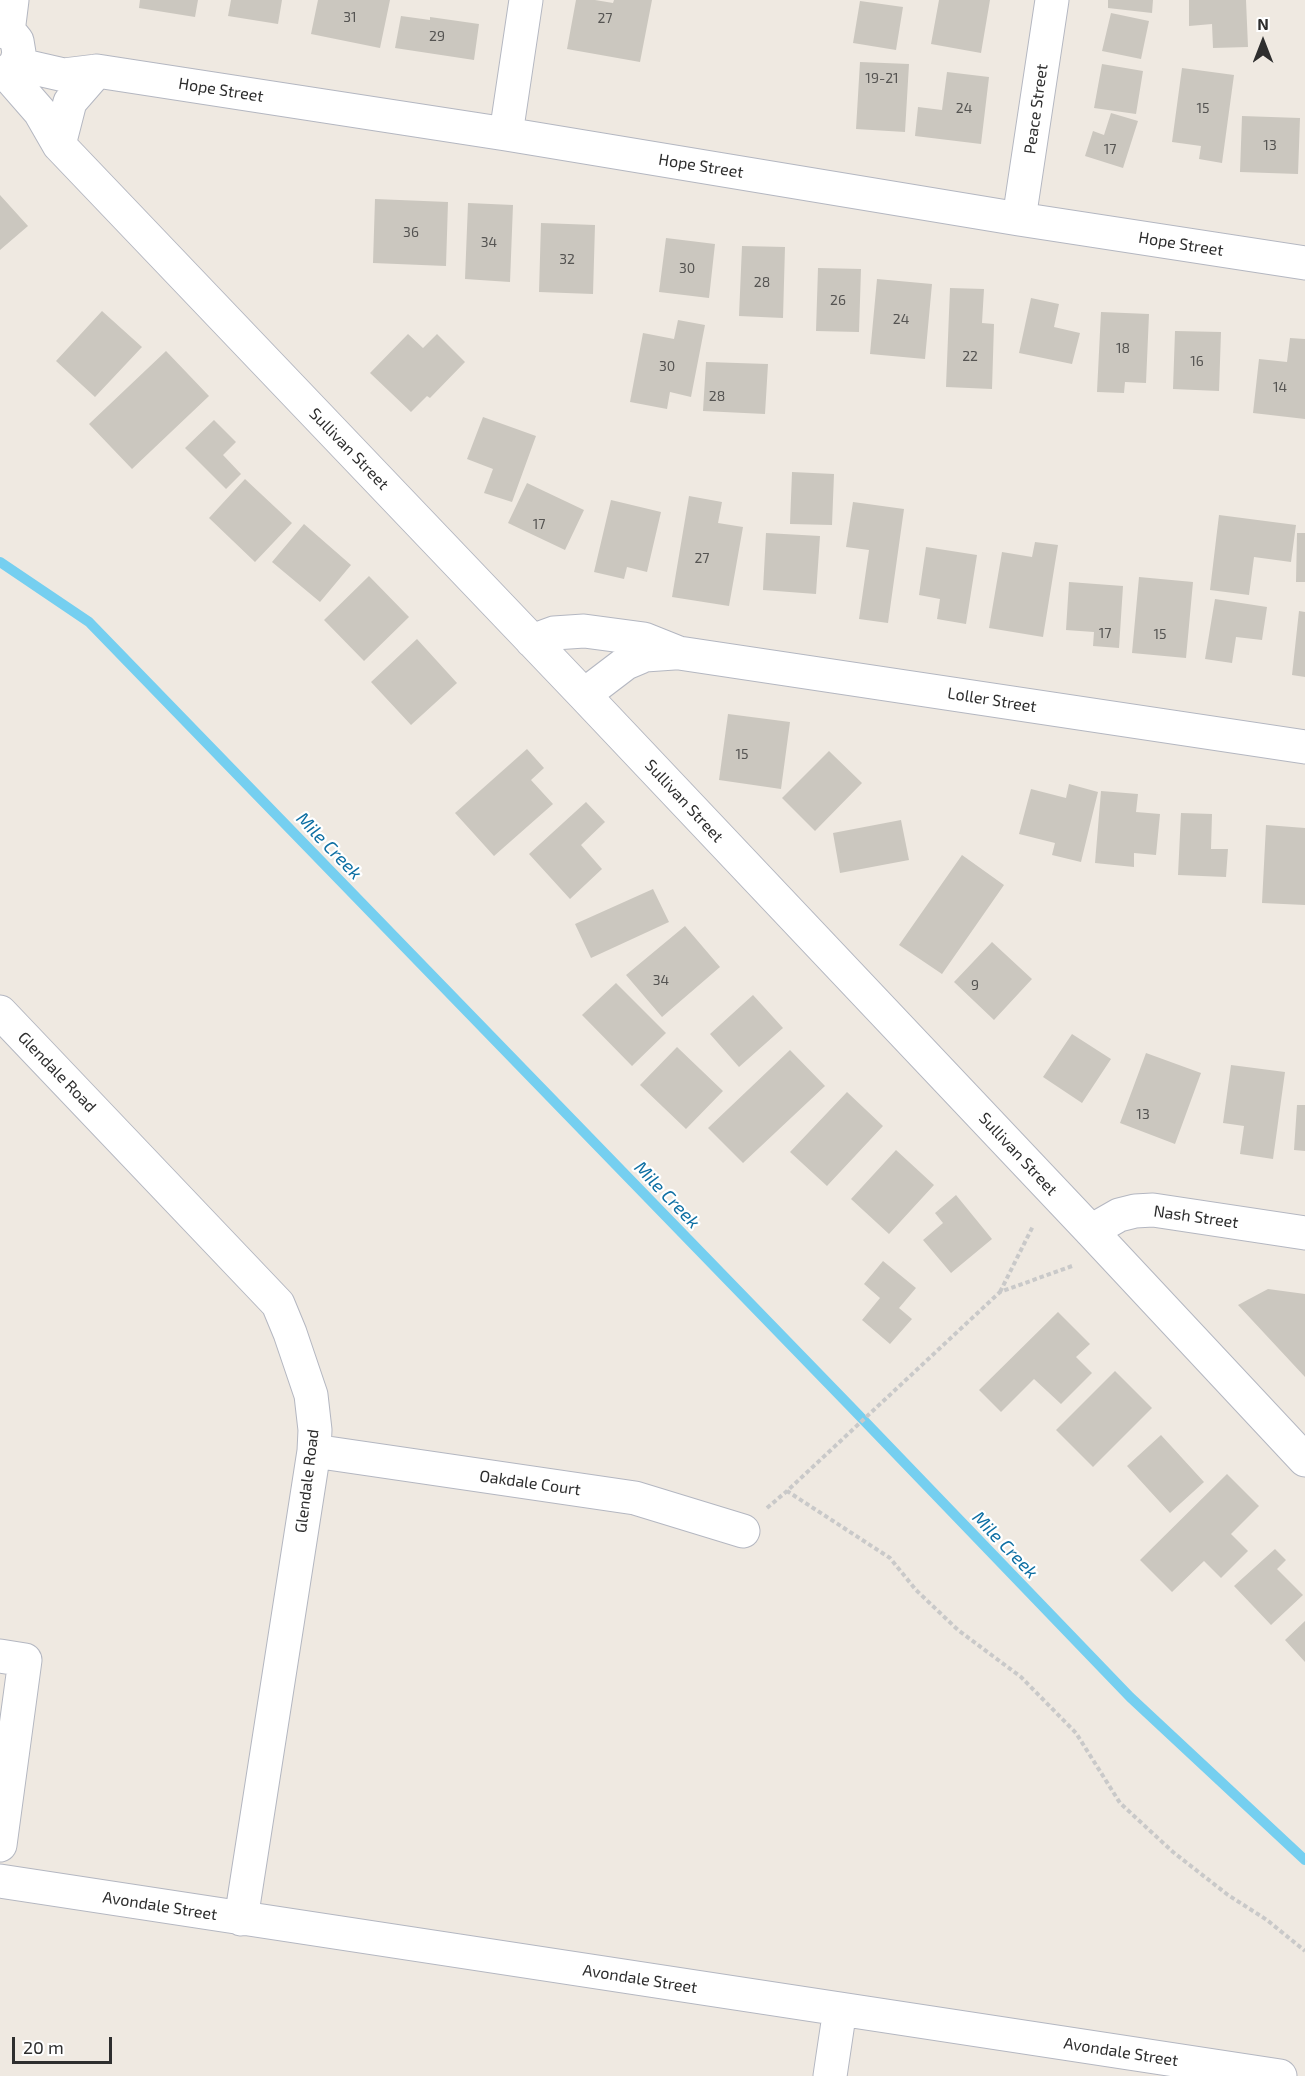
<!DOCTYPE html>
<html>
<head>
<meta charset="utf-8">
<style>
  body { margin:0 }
  #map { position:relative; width:1305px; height:2076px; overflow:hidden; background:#efe9e1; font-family:"Exo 2",sans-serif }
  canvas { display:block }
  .north { position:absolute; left:1233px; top:12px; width:60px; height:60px; -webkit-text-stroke:4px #fff; paint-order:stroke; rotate:0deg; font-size:16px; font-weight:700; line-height:24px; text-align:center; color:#2e2e2e }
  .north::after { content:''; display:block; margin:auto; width:21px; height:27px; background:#2e2e2e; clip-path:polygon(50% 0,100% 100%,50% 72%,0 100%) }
  .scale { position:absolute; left:12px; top:2037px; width:100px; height:27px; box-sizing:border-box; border:3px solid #2e2e2e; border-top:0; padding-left:8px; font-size:18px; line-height:21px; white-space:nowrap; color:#2e2e2e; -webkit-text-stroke:4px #fff; paint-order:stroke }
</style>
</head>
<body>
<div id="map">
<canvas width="1305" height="2076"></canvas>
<div class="north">N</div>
<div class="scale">20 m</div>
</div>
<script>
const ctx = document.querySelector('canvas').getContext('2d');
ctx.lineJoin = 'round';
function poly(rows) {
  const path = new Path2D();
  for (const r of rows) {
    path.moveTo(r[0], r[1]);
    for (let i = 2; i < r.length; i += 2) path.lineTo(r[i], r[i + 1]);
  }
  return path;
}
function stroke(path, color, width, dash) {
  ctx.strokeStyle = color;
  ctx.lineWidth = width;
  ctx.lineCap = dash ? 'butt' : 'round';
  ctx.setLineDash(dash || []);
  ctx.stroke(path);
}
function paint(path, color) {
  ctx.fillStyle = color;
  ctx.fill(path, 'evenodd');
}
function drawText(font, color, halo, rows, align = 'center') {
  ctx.font = font + ' "Exo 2",sans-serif';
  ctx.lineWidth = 4.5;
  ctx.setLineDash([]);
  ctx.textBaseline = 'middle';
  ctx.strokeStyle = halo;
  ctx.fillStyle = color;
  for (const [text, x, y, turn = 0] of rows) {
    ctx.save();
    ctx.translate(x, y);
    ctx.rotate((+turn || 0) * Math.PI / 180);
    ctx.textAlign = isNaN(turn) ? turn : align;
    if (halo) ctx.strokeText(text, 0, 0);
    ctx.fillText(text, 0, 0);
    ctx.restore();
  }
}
stroke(poly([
  [0,562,89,622,849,1405,1130,1697,1305,1860]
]), '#75cff0', 10);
paint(poly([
  [140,0,198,0,195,17,139,8],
  [231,0,282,0,278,24,228,16],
  [318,0,390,0,380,48,311,34],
  [576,0,595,0,613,3,614,0,652,0,640,62,567,49],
  [939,0,990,0,981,53,931,44],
  [1108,0,1153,0,1152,13,1108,8],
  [1189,0,1246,0,1248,47,1213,48,1212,24,1189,26],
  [860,1,903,7,896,50,853,43],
  [1111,13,1149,21,1141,59,1102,51],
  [401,16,430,20,430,17,479,24,474,60,395,48],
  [860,62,909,64,905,132,856,129],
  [1102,64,1143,71,1136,114,1094,108],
  [1182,68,1234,75,1222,163,1199,159,1201,146,1172,142],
  [947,72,989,77,981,144,915,136,918,107,942,110],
  [1111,113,1138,121,1123,168,1085,156,1093,131,1104,135],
  [1242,116,1300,118,1298,174,1240,172],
  [0,195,28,226,0,250],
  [375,199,448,202,446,266,373,263],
  [468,203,513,205,510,282,465,279],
  [541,223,595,225,593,294,539,292],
  [666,238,715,244,709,298,659,292],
  [742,246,785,247,783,318,739,316],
  [818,268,861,269,859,332,816,331],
  [877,279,932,284,925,359,870,354],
  [950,288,984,289,982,323,994,324,992,389,946,387],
  [1031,298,1059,304,1054,327,1080,333,1072,364,1019,353],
  [102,311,142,347,95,397,56,361],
  [1101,312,1149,314,1146,383,1125,382,1124,393,1097,392],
  [678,320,705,325,691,397,670,392,667,409,630,402,643,333,674,339],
  [1175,331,1221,332,1219,391,1173,389],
  [408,334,423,348,437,334,465,362,430,398,427,396,411,412,370,373],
  [1290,338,1305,339,1305,419,1253,413,1259,359,1287,362],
  [166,351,209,396,132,469,89,424],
  [706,362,768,364,765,414,703,411],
  [483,417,536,436,512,502,484,493,493,469,467,459],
  [214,420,236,442,223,455,241,474,226,489,185,448],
  [792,472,834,474,832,525,790,524],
  [245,479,292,523,255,562,209,518],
  [527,483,584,510,565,550,508,523],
  [689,496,722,502,718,523,743,527,729,606,672,597],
  [611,500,661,512,647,572,627,567,624,579,594,572],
  [853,502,904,509,888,623,859,619,869,550,846,547],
  [1219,515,1296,525,1291,562,1254,557,1249,595,1210,590],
  [304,524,351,565,320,602,272,562],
  [766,533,820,536,816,594,763,590],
  [1297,533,1305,533,1305,582,1296,582],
  [1035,542,1058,545,1043,637,989,628,1002,552,1032,557],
  [926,547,977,555,966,624,937,619,940,599,919,595],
  [369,576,409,617,364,661,324,620],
  [1139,577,1193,582,1186,658,1132,653],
  [1069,582,1123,586,1119,648,1093,646,1094,632,1066,630],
  [1215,599,1267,607,1262,640,1236,637,1232,663,1205,659],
  [1299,611,1305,612,1305,677,1292,675],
  [417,639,457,683,411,725,371,682],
  [728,714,790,722,781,789,719,780],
  [527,749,544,768,531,780,553,804,494,856,455,813],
  [829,751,862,783,815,831,782,798],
  [1069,784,1098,792,1081,862,1052,855,1055,843,1019,834,1031,789,1066,798],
  [1101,791,1138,794,1136,812,1160,814,1156,855,1134,853,1134,867,1095,863],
  [586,802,605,822,581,845,602,869,570,899,529,854],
  [1181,813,1212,814,1211,849,1228,849,1226,877,1178,875],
  [901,820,909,860,840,873,833,833],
  [1266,825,1305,828,1305,905,1262,903],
  [962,855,1004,885,942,974,899,945],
  [653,889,669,922,591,958,575,924],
  [685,926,720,967,662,1017,626,975],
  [992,942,1032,979,994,1020,954,982],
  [616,983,666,1033,632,1066,582,1015],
  [753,995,783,1028,739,1067,710,1034],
  [1072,1034,1111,1059,1082,1103,1043,1077],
  [677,1047,723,1091,686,1129,640,1085],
  [790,1050,825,1086,743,1163,708,1128],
  [1146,1053,1201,1073,1175,1144,1120,1123],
  [1231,1065,1285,1072,1273,1159,1240,1154,1244,1126,1223,1123],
  [847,1092,883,1126,827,1186,790,1152],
  [1297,1105,1305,1105,1305,1151,1294,1150],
  [896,1150,934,1185,889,1234,851,1199],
  [956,1195,992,1239,951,1273,923,1240,943,1223,935,1213],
  [883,1261,916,1288,899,1308,912,1319,890,1344,862,1320,880,1298,864,1284],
  [1268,1289,1305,1294,1305,1377,1238,1305],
  [1058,1312,1090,1344,1076,1357,1092,1373,1061,1404,1034,1379,1001,1412,979,1390],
  [1115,1371,1152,1408,1093,1467,1056,1430],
  [1161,1435,1204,1482,1170,1513,1127,1466],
  [1227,1474,1259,1506,1231,1534,1248,1551,1221,1578,1204,1561,1172,1592,1140,1560],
  [1275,1549,1286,1560,1277,1569,1303,1595,1271,1625,1234,1586],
  [1305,1621,1305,1662,1285,1640]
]), '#cbc7bf');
const minor = poly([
  [0,29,13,36,17,41,19,53,16,64,6,73,0,75],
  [8,32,12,0],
  [16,64,64,75,97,71,506,134,1019,219,1305,263],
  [6,73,40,112,59,145,584,695,1091,1231,1305,1460],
  [506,134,526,0],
  [59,145,70,102,97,71],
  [1019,219,1052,0],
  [532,641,554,633,584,631,644,639,679,653,1305,747],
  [584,695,626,663,645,655,674,653],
  [0,1012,278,1304,290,1333,311,1395,315,1430,314,1451,241,1919],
  [1091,1231,1119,1215,1135,1211,1153,1210,1305,1233],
  [314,1451,635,1498,743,1531],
  [0,1656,25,1660,0,1845],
  [0,1881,1280,2076],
  [830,2076,840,2009]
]);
stroke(minor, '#b4b7c1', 35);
stroke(poly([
  [1072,1266,1000,1292,787,1491,890,1558,916,1590,958,1630,1021,1677,1076,1733,1120,1803,1173,1852,1228,1895,1267,1920,1305,1951],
  [1000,1292,1033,1226],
  [767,1508,787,1491]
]), '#c9c9c9', 4, [4.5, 3]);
stroke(minor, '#fff', 33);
drawText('14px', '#555452', null, [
  ["31",350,17],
  ["27",605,18],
  ["29",437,36],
  ["19-21",882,78],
  ["24",964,108],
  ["15",1203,108],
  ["13",1270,145],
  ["17",1110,149],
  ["36",411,232],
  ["34",489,242],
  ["32",567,259],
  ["30",687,268],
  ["28",762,282],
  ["26",838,300],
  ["24",901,319],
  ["18",1123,348],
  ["22",970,356],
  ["16",1197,361],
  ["30",667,366],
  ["14",1280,387],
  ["28",717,396],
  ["17",539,524],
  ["27",702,558],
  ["17",1105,633],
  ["15",1160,634],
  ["15",742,754],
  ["34",661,980],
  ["9",975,985],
  ["13",1143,1114]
]);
drawText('16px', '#2e2e2e', '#fff', [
  ["Hope Street",221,90,9],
  ["Peace Street",1036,109,-82],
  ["Hope Street",701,166,9],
  ["Hope Street",1181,244,9],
  ["Sullivan Street",349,449,46],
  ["Loller Street",992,700,9],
  ["Sullivan Street",684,801,47],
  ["Glendale Road",57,1072,46],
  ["Sullivan Street",1018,1154,47],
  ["Nash Street",1196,1217,8],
  ["Glendale Road",307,1481,-83],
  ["Oakdale Court",530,1483,8],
  ["Avondale Street",160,1906,9],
  ["Avondale Street",640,1979,9],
  ["Avondale Street",1121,2052,9]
]);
drawText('italic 18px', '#0d6fa3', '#fff', [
  ["Mile Creek",329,846,46],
  ["Mile Creek",667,1195,46],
  ["Mile Creek",1005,1545,46]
]);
</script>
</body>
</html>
